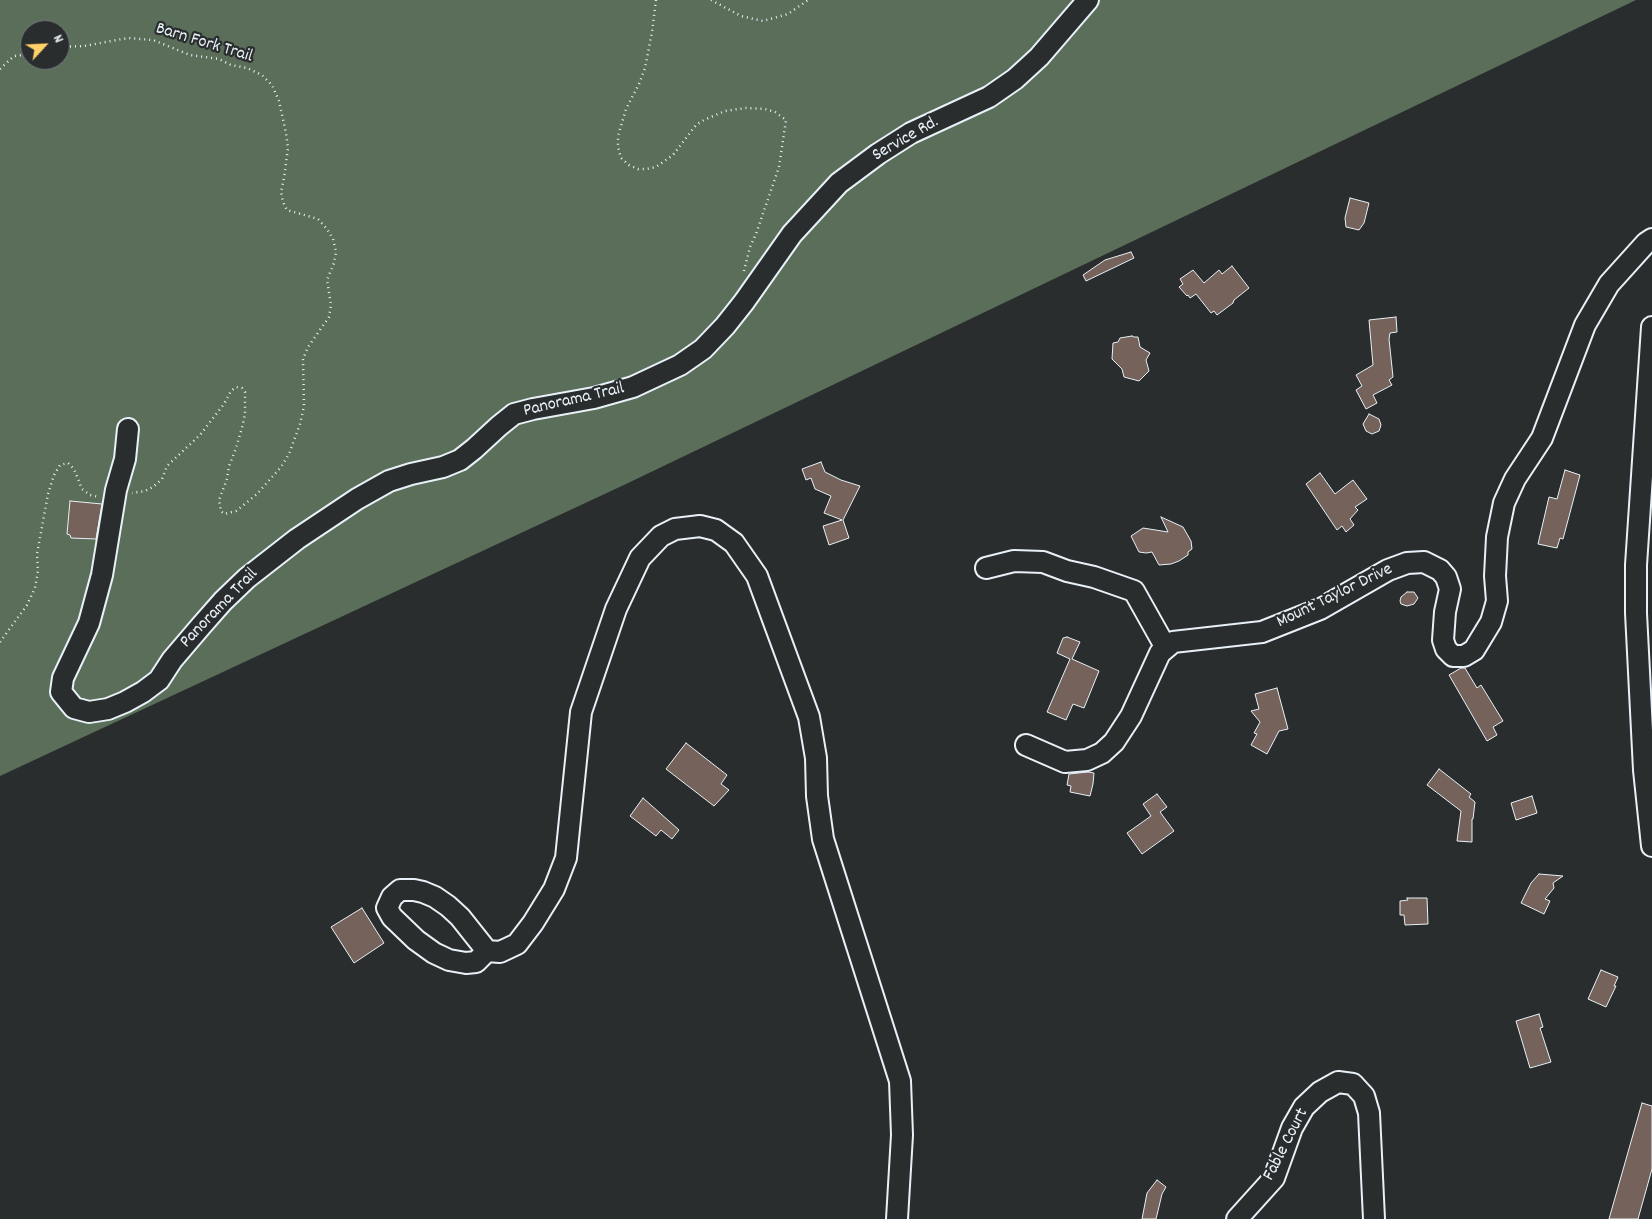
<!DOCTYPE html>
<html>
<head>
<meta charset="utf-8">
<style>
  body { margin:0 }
  #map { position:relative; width:1652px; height:1219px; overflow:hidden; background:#2a2d2e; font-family:Dekko,sans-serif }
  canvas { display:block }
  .north { position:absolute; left:20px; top:20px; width:50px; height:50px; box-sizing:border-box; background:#2a2d2e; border:1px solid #767b7f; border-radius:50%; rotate:65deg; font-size:14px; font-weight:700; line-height:20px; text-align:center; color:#e8f1f8 }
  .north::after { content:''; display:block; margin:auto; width:18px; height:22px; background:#ffd166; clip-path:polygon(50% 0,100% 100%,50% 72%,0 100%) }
</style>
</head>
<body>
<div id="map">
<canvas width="1652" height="1219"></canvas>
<div class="north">N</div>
</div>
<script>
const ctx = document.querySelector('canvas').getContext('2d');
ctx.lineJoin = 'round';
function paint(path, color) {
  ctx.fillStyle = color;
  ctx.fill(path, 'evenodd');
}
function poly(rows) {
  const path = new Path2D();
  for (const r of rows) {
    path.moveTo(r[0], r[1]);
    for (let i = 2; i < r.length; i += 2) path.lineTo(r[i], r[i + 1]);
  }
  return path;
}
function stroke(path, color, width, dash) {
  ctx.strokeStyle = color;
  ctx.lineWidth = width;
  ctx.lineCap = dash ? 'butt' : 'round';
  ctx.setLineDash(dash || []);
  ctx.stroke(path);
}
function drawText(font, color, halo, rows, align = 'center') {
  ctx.font = font + ' Dekko,sans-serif';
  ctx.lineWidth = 4.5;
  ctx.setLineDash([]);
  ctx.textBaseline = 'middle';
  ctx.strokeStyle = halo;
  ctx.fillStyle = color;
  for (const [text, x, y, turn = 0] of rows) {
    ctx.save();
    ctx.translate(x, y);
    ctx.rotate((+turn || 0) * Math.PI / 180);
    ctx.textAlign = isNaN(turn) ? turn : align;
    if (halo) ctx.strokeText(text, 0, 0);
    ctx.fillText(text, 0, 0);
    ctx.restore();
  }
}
paint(poly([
  [0,0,1636,0,626,484,0,776],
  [30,30,60,30,60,60,30,60]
]), '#5a6e59');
const building = poly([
  [1350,198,1369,203,1364,223,1359,230,1346,227,1345,218,1350,198],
  [1131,252,1134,258,1086,281,1083,275,1105,260,1131,252],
  [1232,266,1249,288,1234,300,1233,303,1217,315,1214,311,1211,313,1196,294,1190,298,1188,295,1187,296,1179,287,1183,284,1180,279,1193,270,1204,283,1219,270,1222,274,1232,266],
  [1396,317,1397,332,1390,333,1389,339,1393,377,1389,380,1392,385,1373,395,1377,403,1366,409,1356,390,1362,386,1356,375,1373,365,1369,320,1396,317],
  [1132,336,1134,337,1138,337,1140,347,1150,353,1146,360,1149,371,1139,381,1124,377,1122,369,1112,359,1113,343,1118,342,1120,338,1132,336],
  [1369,414,1379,419,1381,425,1379,431,1372,434,1366,431,1363,424,1369,414],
  [821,462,825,472,841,480,860,486,843,520,849,538,829,545,823,526,842,520,824,513,831,496,815,489,811,478,806,480,802,469,821,462],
  [1565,470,1580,475,1563,539,1560,538,1557,548,1538,544,1549,497,1557,499,1565,470],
  [1320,473,1335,494,1353,480,1367,499,1355,507,1358,510,1350,519,1354,525,1346,532,1342,526,1337,530,1306,484,1320,473],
  [70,501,102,504,96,539,71,538,70,535,67,534,70,501],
  [1161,517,1183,527,1191,541,1192,549,1188,552,1188,555,1179,561,1171,564,1159,565,1152,552,1146,553,1139,552,1131,536,1143,528,1168,532,1161,517],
  [1407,592,1414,592,1418,598,1414,604,1407,606,1401,604,1400,601,1401,597,1407,592],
  [1067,637,1080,642,1072,659,1099,671,1084,708,1073,704,1066,720,1047,712,1070,659,1057,653,1063,638,1067,637],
  [1461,668,1465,668,1477,688,1481,685,1503,721,1493,727,1497,735,1487,741,1449,675,1461,668],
  [1277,688,1288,729,1279,731,1267,754,1251,745,1257,734,1254,733,1260,722,1251,711,1259,709,1255,694,1277,688],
  [686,743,727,775,721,784,729,790,714,806,666,769,686,743],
  [1439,769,1471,794,1469,797,1475,802,1473,819,1472,819,1472,842,1457,841,1461,811,1427,785,1439,769],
  [1088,772,1094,773,1093,784,1090,796,1070,792,1071,786,1067,785,1069,774,1088,772],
  [1157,794,1167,807,1160,812,1174,831,1142,854,1127,833,1151,816,1143,804,1157,794],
  [1532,796,1537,813,1516,820,1511,803,1532,796],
  [643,798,679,830,672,839,661,830,656,836,630,816,643,798],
  [1539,874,1563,876,1553,883,1554,888,1545,899,1550,901,1544,914,1521,903,1531,883,1539,874],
  [1407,898,1427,898,1428,924,1405,925,1404,915,1400,915,1400,901,1408,900,1407,898],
  [362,908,384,943,354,963,331,927,362,908],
  [1601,970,1618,977,1614,986,1616,986,1606,1007,1588,999,1601,970],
  [1539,1014,1543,1027,1540,1028,1551,1062,1530,1068,1516,1021,1539,1014],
  [1642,1103,1652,1106,1652,1169,1638,1219,1609,1219,1642,1103],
  [1157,1180,1166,1187,1162,1194,1156,1219,1142,1219,1147,1193,1157,1180]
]);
paint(building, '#74625b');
stroke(building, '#e8f1f8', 1);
const minor = poly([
  [1652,327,1636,565,1636,613,1644,770,1652,846],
  [128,429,125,459,116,490,102,575,89,623,63,678,61,692,74,708,89,712,108,709,125,702,143,692,159,680,172,660,201,626,223,601,247,578,297,539,357,499,389,481,411,474,443,467,460,460,474,449,499,426,514,414,533,409,594,398,633,387,680,365,703,349,725,326,744,302,792,234,839,183,878,154,911,133,989,97,1015,79,1039,57,1088,0],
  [986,568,1014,561,1043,562,1067,571,1094,577,1134,591,1166,648],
  [1026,745,1065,762,1087,760,1102,753,1114,742,1131,716,1160,653,1173,642,1262,632,1320,609,1388,570,1407,563,1424,562,1440,570,1446,577,1450,589,1445,612,1443,640,1446,649,1453,656,1464,656,1474,650,1491,622,1497,601,1495,576,1497,537,1504,503,1515,479,1542,438,1585,325,1609,284,1646,243,1652,239],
  [487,951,460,917,448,906,435,897,423,892,414,890,400,890,392,897,387,908,392,917,416,940,434,953,449,960,466,963,476,962,487,951,500,952,517,944,533,923,554,889,566,858,581,712,616,609,640,558,661,536,675,529,700,526,716,530,734,543,757,576,809,717,816,758,817,796,823,839,900,1081,902,1135,897,1219],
  [1237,1219,1274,1178,1292,1128,1304,1107,1320,1092,1338,1082,1353,1084,1364,1096,1369,1113,1374,1219]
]);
stroke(minor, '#e8f1f8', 24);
stroke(poly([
  [656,0,652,32,645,68,639,84,626,109,618,136,618,147,621,158,629,165,638,169,646,169,656,167,673,155,696,125,704,120,725,111,746,108,765,109,775,112,786,120,779,167,756,234,750,247,744,271],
  [711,0,741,16,763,21,788,14,808,0],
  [60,47,84,46,128,38,153,40,190,55,219,59,231,65,247,68,262,75,272,85,279,101,286,133,288,148,284,178,281,192,283,202,287,210,318,219,327,229,333,239,336,252,334,263,327,280,331,305,329,317,308,347,303,359,304,406,300,424,289,454,281,467,257,494,246,503,236,511,224,514,221,511,219,500,227,479,229,466,235,451,242,428,245,414,245,392,242,388,236,387,231,391,224,404,200,435,167,466,162,479,153,487,145,491,132,493],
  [0,69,14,56,30,54],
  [0,642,27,605,35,588,38,571,37,554,48,494,54,475,60,465,68,463,74,469,82,489,90,495,99,497]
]), '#e8f1f8', 2.5, [1, 4]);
stroke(minor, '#2a2d2e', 20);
drawText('18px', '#e8f1f8', '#2a2d2e', [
  ["Barn Fork Trail",204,44,17],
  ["Service Rd.",906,140,-30],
  ["Panorama Trail",574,401,-13],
  ["Mount Taylor Drive",1335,597,-26],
  ["Panorama Trail",220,609,-46],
  ["Fable Court",1287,1145,-63]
]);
</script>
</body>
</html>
